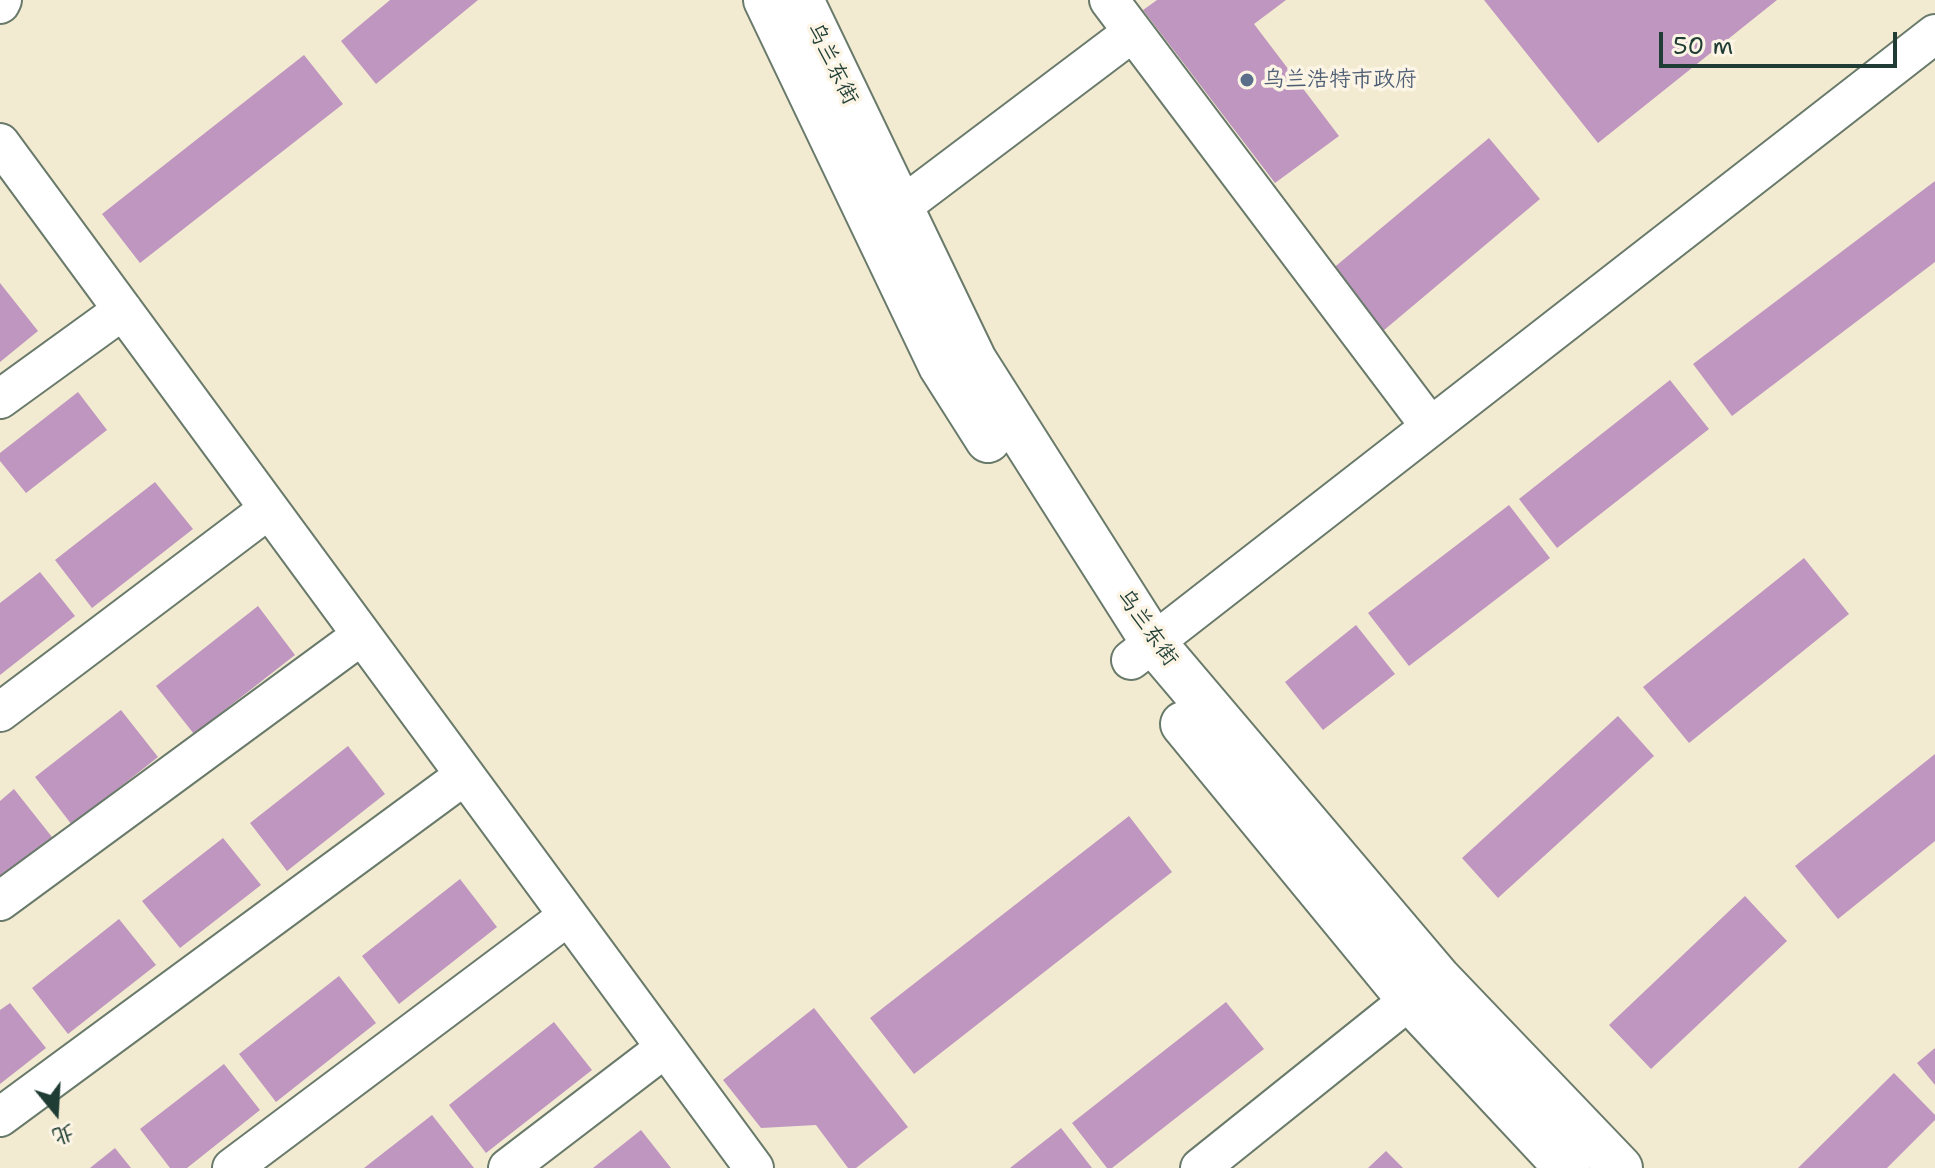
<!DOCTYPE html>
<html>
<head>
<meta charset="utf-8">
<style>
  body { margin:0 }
  #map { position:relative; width:1935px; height:1168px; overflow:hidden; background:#f2ebd1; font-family:"Shantell Sans","LXGW WenKai TC",sans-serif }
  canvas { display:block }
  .north { position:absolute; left:16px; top:1072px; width:80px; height:80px; -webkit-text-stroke:6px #fcf5e5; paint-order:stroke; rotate:162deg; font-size:22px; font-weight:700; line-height:32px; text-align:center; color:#1f3d34 }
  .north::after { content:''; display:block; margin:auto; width:28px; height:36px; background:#1f3d34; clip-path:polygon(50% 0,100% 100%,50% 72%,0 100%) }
  .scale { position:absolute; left:1659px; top:32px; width:238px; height:36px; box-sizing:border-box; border:4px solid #1f3d34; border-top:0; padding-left:10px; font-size:24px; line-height:28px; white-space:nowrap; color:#1f3d34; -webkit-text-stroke:6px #fcf5e5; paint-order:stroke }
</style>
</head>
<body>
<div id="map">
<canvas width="1935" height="1168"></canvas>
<div class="north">北</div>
<div class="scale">50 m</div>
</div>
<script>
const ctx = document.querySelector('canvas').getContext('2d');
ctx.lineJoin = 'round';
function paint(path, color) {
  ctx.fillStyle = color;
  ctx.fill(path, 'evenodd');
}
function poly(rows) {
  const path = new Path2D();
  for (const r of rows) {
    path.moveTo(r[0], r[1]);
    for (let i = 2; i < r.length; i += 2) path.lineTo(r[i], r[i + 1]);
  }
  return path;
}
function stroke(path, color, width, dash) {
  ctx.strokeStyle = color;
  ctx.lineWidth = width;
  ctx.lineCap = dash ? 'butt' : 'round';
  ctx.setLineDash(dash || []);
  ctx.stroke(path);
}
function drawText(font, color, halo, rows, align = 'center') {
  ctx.font = font + ' "Shantell Sans","LXGW WenKai TC",sans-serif';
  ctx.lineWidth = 7;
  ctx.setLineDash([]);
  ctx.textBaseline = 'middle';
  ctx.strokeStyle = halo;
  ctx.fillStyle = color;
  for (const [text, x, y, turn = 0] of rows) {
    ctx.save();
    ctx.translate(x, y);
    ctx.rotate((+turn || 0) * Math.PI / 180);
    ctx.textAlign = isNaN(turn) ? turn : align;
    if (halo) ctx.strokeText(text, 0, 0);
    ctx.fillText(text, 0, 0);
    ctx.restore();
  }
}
paint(poly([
  [390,0,478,0,376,84,341,41],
  [1157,0,1286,0,1254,24,1339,136,1275,183,1143,10],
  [1484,0,1777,0,1598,143],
  [304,55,343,104,140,263,102,214],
  [1489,138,1540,199,1383,331,1331,270],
  [1935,181,1935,262,1732,416,1693,364],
  [0,283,38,331,0,362],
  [1670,380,1709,429,1557,548,1519,499],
  [78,392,107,430,26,493,0,461,0,453],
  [155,482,193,529,92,608,55,560],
  [1509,505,1550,558,1409,666,1368,613],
  [1804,558,1849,614,1689,743,1643,687],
  [40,572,75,616,0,675,0,603],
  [258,606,295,655,194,734,156,686],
  [1356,625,1395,674,1323,730,1285,682],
  [121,710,158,757,72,825,35,777],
  [1618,716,1654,756,1498,898,1462,858],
  [348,746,385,794,287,871,250,823],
  [1935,754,1935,841,1838,919,1795,866],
  [14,789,52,837,0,877,0,801],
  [1129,816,1172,872,914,1074,870,1018],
  [223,838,261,885,180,948,142,901],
  [460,879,497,927,399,1004,362,956],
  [1745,896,1787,941,1651,1069,1609,1025],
  [119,919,156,965,68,1034,32,988],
  [339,976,376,1023,276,1102,239,1054],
  [1226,1002,1264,1049,1112,1168,1107,1168,1072,1123],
  [10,1003,46,1048,0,1084,0,1010],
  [814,1008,908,1127,856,1168,848,1168,816,1125,761,1128,723,1080],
  [554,1022,592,1070,486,1153,449,1105],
  [1935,1048,1935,1085,1917,1063],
  [224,1064,260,1110,187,1168,170,1168,140,1129],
  [1894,1073,1935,1115,1935,1120,1887,1168,1798,1168],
  [432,1115,474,1168,364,1168],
  [1061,1128,1092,1168,1010,1168],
  [641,1130,671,1168,593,1168],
  [115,1148,131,1168,90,1168],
  [1386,1151,1403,1168,1368,1168]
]), '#bf96bf');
const minor = poly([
  [1109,0,1430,426],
  [0,4,2,0],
  [0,143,754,1168],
  [901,207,1133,32],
  [0,399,123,310],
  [1131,660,1935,34],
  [0,712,269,509],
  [0,901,362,635],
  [0,1117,465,775],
  [232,1168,568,916],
  [508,1168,665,1048],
  [1200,1168,1432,982]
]);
const major = poly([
  [766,0,941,366,988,440],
  [801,0,974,360,1153,642,1438,978,1620,1168],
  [1183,724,1410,1000,1567,1168]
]);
stroke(minor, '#697a6b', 42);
stroke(major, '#697a6b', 48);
stroke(minor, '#fff', 38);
stroke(major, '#fff', 44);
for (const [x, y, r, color] of [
  [1247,80,8,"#5c6f8a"]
]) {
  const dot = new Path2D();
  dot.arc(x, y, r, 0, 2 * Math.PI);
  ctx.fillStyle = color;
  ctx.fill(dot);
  stroke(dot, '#fcf5e5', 3);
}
drawText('22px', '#1f3d34', '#fcf5e5', [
  ["乌兰东街",832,64,64],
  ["乌兰东街",1147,628,55]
]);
drawText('22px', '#4e5e75', '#fcf5e5', [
  ["乌兰浩特市政府",1263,80]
], 'left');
</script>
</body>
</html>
